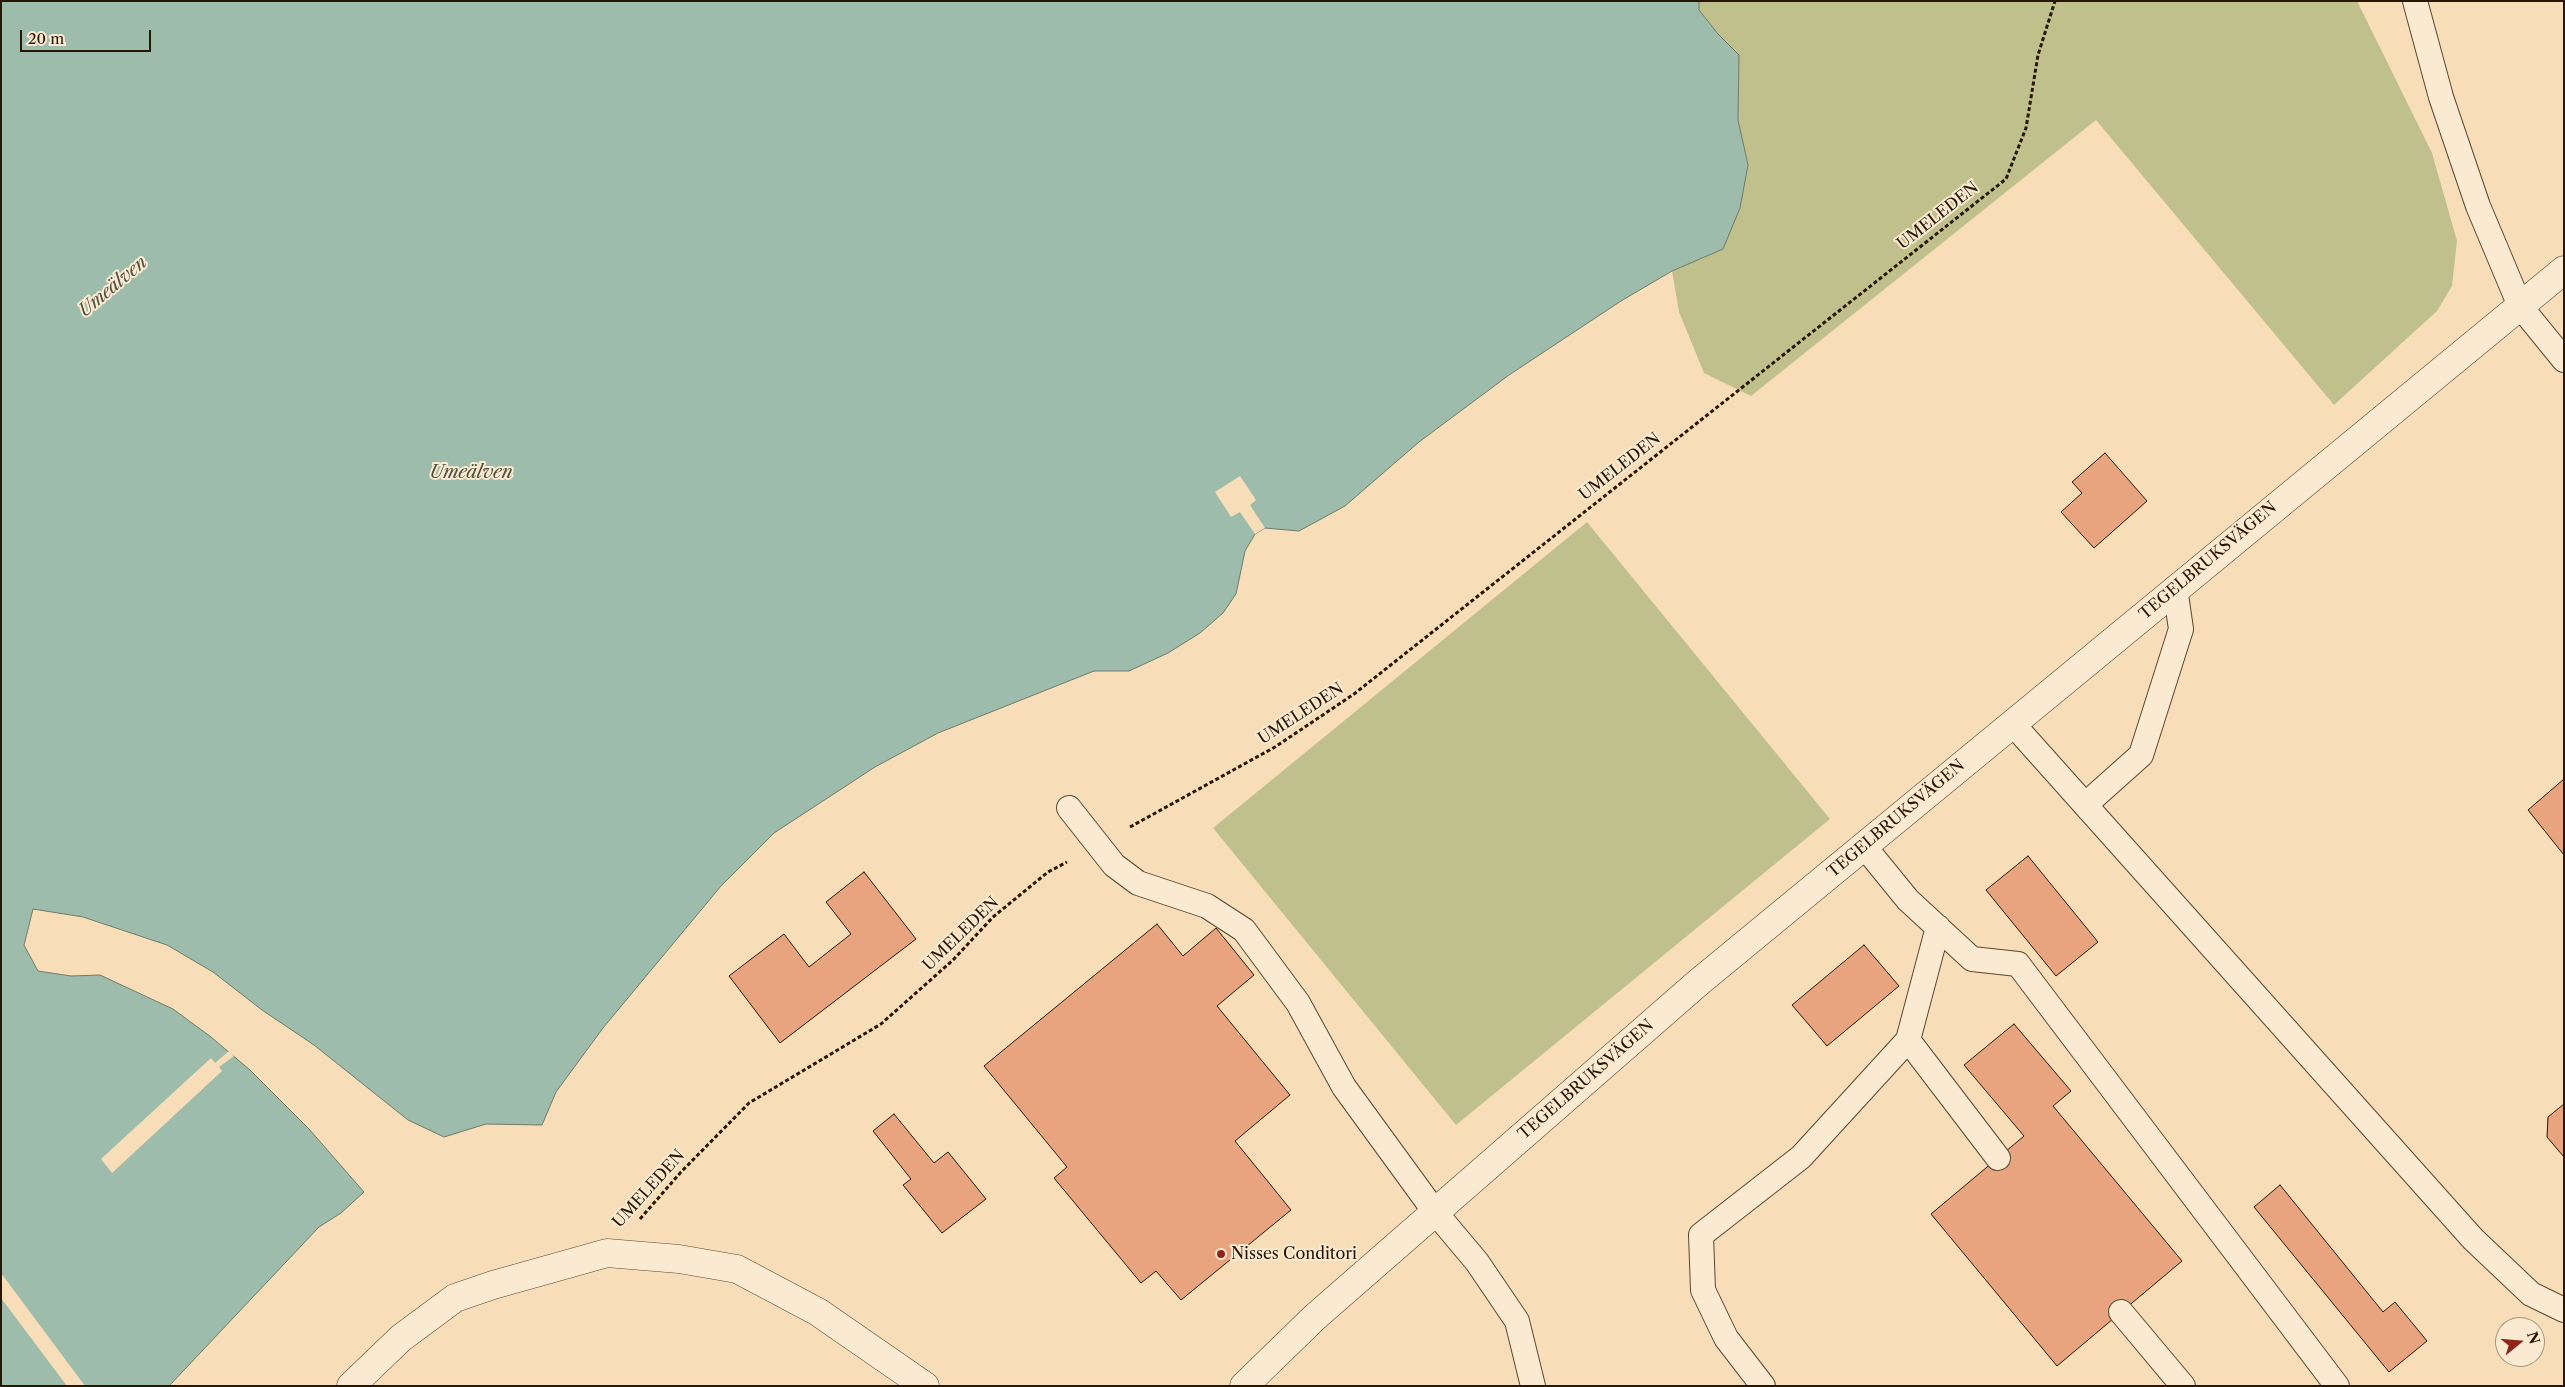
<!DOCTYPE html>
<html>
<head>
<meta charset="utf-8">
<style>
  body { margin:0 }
  #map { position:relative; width:2565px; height:1387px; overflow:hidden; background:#f8deb8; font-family:"Libre Caslon Text",serif }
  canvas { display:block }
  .frame { position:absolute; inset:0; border:2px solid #261602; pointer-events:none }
  .north { position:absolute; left:2495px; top:1317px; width:50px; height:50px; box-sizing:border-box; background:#faead1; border:1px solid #a5957e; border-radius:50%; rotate:73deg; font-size:14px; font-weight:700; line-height:20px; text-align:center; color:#261602 }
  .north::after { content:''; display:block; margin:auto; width:18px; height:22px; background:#8f2418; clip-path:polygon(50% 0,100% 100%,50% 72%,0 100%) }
  .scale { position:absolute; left:20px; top:30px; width:131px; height:22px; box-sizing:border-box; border:2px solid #261602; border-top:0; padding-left:6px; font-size:15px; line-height:18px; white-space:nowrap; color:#261602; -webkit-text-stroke:4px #faead1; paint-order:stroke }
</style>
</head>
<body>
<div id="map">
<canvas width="2565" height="1387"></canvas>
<div class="frame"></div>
<div class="north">N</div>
<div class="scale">20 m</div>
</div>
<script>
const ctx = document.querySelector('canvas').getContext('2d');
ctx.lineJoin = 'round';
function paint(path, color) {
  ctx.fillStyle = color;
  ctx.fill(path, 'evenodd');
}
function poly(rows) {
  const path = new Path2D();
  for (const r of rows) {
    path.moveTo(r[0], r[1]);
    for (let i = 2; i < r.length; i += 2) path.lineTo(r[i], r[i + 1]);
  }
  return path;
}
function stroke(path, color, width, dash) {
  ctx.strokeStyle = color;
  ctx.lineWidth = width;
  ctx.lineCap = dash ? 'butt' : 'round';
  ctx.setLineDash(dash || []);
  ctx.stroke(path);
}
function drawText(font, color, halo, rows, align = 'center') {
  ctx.font = font + ' "Libre Caslon Text",serif';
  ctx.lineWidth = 4;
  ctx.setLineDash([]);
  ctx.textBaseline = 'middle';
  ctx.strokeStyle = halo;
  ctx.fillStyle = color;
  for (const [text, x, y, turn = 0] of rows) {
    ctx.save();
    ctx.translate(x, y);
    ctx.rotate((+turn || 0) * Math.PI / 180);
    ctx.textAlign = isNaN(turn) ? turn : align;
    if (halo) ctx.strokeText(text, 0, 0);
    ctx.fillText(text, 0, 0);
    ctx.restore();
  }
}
paint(poly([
  [1699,1,2357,1,2432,153,2457,241,2452,286,2437,311,2334,405,2096,120,1751,396,1704,373,1679,312,1672,271,1723,249,1748,165,1738,120,1739,55,1718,34,1699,10],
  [1587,522,1830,819,1456,1125,1213,828]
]), '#c0c08d');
const water = poly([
  [1,1,1699,1,1699,10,1718,34,1739,55,1738,120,1748,165,1740,208,1723,249,1672,271,1621,301,1509,375,1419,442,1345,506,1299,531,1265,528,1255,534,1245,551,1236,594,1223,613,1200,633,1168,653,1129,671,1094,671,938,733,875,767,774,833,721,886,603,1028,556,1092,542,1125,486,1124,444,1137,408,1120,314,1045,262,1010,213,972,167,945,83,917,33,909,24,945,38,971,71,976,100,975,173,1009,211,1037,250,1070,309,1129,364,1192,341,1213,319,1227,169,1386,1,1386,1,1]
]);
paint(water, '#9ebcab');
stroke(water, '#6e7a67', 1);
paint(poly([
  [1240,476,1256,500,1250,505,1265,528,1255,534,1240,512,1231,517,1215,492],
  [229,1051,234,1056,219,1067,222,1071,112,1173,101,1159,211,1058,215,1063],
  [1,1273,85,1386,67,1386,1,1298]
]), '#f8deb8');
const building = poly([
  [2105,453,2147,501,2094,548,2061,512,2082,493,2072,482,2105,453],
  [2564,779,2564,855,2528,810,2564,779],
  [2028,856,2098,942,2056,976,1986,890,2028,856],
  [864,872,916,939,780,1043,729,976,784,934,809,967,851,934,826,902,864,872],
  [1157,924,1183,956,1216,928,1254,975,1217,1006,1290,1095,1235,1141,1291,1210,1181,1300,1156,1271,1141,1283,1054,1178,1067,1167,984,1066,1157,924],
  [1864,945,1899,986,1827,1046,1792,1005,1864,945],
  [2014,1024,2071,1091,2053,1106,2182,1261,2057,1366,1931,1214,2024,1136,1964,1065,2014,1024],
  [2564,1104,2564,1157,2547,1137,2548,1117,2564,1104],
  [894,1114,934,1163,948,1152,986,1199,942,1233,903,1185,911,1179,873,1131,894,1114],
  [2280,1185,2383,1312,2395,1302,2427,1341,2389,1372,2254,1207,2280,1185]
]);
paint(building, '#e8a47e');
stroke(building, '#261602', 1);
const service = poly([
  [2415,1,2441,97,2478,206,2520,306,2564,360],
  [2012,723,2473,1239,2531,1294,2564,1310],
  [2085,805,2141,755,2181,629,2175,588],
  [1069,808,1114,865,1138,883,1207,906,1244,930,1298,1003,1344,1087,1435,1212,1477,1262,1517,1321,1533,1386],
  [1864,846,1908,900,1972,959,2018,964,2337,1386],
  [1938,927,1908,1040,1998,1158],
  [2121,1312,2183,1386],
  [1763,1386,1726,1338,1703,1290,1701,1235,1801,1157,1908,1040]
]);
const minor = poly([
  [351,1386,401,1338,455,1298,493,1285,607,1253,679,1259,737,1269,818,1312,925,1386],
  [1244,1386,1315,1317,1699,982,2564,270]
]);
stroke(service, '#5a4830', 26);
stroke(minor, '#5a4830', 29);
stroke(poly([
  [1130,827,1275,747,1354,694,2006,179,2026,128,2038,55,2055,1],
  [640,1219,681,1172,749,1103,881,1024,953,960,993,917,1048,872,1067,862]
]), '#261602', 3, [4, 2.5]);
stroke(service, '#faead1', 24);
stroke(minor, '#faead1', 28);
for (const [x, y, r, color] of [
  [1221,1254,5,"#8f2418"]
]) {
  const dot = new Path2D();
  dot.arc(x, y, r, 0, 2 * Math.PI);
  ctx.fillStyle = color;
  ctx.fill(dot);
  stroke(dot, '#faead1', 2);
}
drawText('16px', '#261602', '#faead1', [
  ["UMELEDEN",1938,216,-38],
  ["UMELEDEN",1620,467,-38],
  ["TEGELBRUKSVÄGEN",2208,561,-40],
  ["UMELEDEN",1301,714,-33],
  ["TEGELBRUKSVÄGEN",1896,819,-40],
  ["UMELEDEN",961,934,-44],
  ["TEGELBRUKSVÄGEN",1586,1080,-41],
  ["UMELEDEN",649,1189,-48]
]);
drawText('16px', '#261602', '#faead1', [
  ["Nisses Conditori",1231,1254]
], 'left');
drawText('italic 18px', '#50503d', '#faead1', [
  ["Umeälven",113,287,-40],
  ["Umeälven",471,473]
]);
</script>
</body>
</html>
